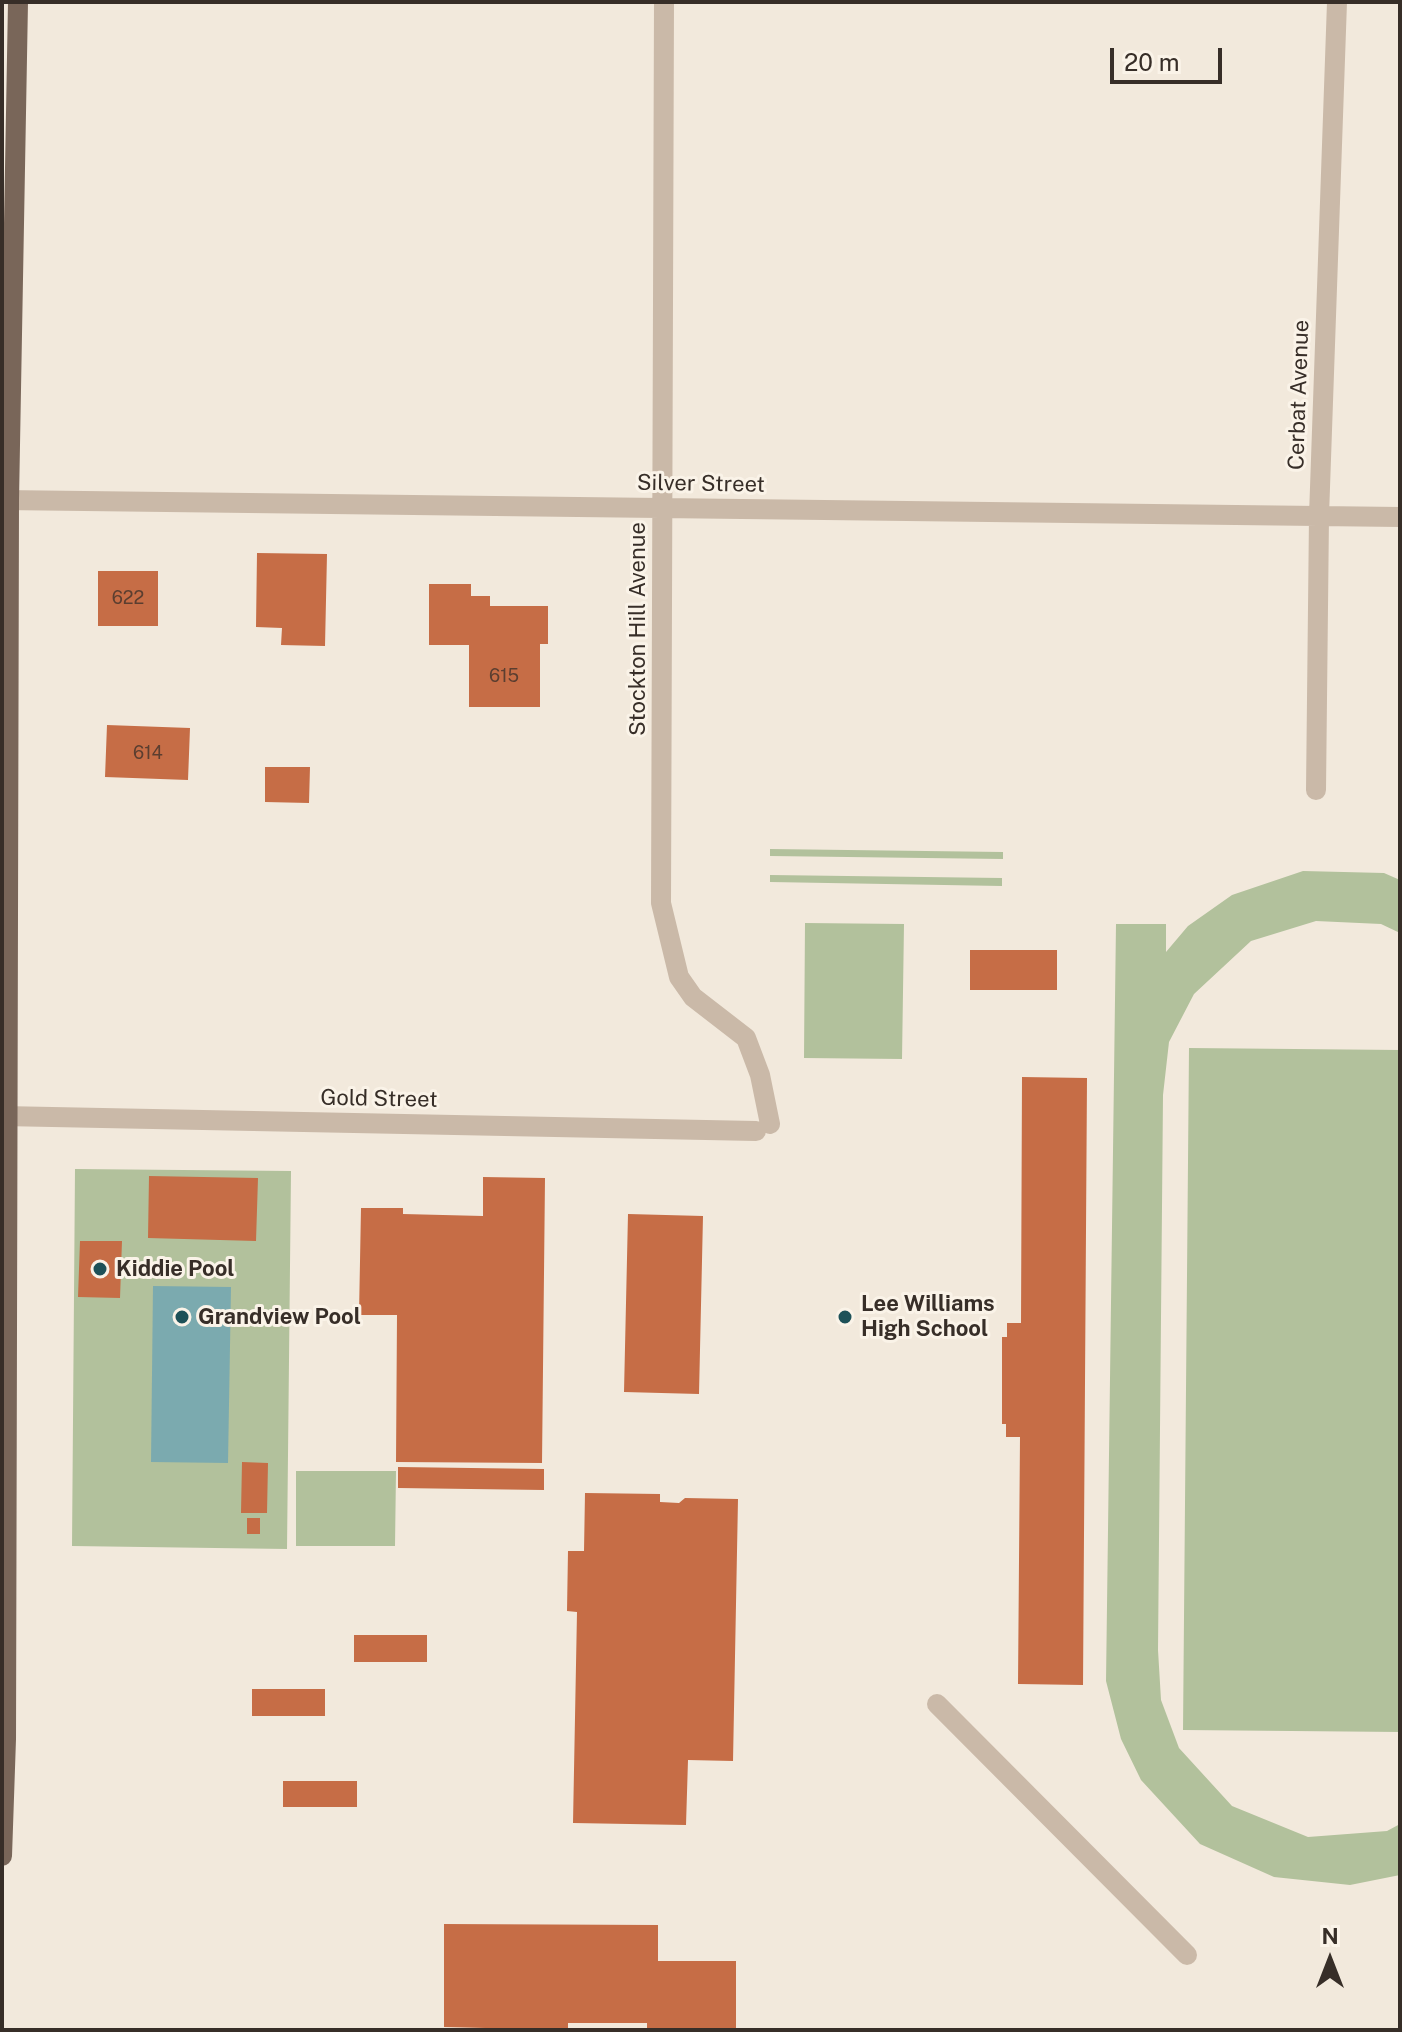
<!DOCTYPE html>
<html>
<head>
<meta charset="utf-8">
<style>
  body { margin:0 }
  #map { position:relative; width:1402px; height:2032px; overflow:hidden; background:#f2e9dc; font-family:"Public Sans",sans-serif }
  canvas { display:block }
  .frame { position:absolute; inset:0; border:4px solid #372e28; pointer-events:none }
  .north { position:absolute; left:1290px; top:1920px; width:80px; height:80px; -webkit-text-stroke:6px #faf3e8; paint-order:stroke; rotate:0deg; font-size:22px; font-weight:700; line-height:32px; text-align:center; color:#372e28 }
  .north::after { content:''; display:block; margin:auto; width:28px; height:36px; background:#372e28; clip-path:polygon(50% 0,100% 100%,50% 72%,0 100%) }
  .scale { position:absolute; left:1110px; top:48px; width:112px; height:36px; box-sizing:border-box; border:4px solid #372e28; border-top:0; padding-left:10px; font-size:24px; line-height:28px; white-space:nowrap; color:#372e28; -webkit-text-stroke:6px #faf3e8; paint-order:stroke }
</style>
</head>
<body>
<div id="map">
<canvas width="1402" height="2032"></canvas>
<div class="frame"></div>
<div class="north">N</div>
<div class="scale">20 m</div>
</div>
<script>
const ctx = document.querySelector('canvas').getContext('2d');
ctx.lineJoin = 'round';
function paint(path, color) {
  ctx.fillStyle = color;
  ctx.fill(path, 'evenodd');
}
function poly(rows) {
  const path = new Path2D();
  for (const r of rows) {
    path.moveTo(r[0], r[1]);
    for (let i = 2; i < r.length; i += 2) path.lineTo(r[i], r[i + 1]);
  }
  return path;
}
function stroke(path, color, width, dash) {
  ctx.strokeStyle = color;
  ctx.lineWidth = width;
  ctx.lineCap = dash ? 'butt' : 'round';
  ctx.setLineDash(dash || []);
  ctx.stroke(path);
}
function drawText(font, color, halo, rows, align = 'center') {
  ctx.font = font + ' "Public Sans",sans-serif';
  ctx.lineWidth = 6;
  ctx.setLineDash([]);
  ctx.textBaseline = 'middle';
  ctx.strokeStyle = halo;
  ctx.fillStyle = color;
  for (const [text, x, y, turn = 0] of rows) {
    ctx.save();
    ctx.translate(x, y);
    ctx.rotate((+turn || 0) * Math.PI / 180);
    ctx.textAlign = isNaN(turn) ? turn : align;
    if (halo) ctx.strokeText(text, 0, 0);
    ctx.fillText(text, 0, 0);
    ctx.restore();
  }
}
paint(poly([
  [770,849,1003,852,1003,859,770,856],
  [1303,871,1384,873,1400,880,1400,933,1381,924,1316,921,1251,941,1194,994,1169,1042,1163,1095,1158,1650,1161,1700,1179,1748,1232,1806,1308,1837,1387,1831,1400,1824,1400,1875,1350,1885,1274,1877,1200,1844,1141,1780,1121,1739,1106,1681,1116,924,1166,924,1166,952,1188,926,1232,895],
  [770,875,1002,878,1002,886,770,882],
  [805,923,904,924,902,1059,804,1058],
  [1189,1048,1400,1050,1400,1732,1183,1730],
  [75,1169,291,1171,287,1549,72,1546],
  [296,1471,396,1471,395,1546,296,1546]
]), '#b2c19c');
paint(poly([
  [153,1286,231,1287,228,1463,151,1462]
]), '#7baaaf');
paint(poly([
  [257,553,327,554,325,646,281,645,282,628,256,627],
  [98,571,158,571,158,626,98,626],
  [429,584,471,584,471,596,490,596,490,606,548,606,548,644,540,644,540,707,469,707,469,645,429,645],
  [107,725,190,728,188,780,105,777],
  [265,767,310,767,309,803,265,802],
  [970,950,1057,950,1057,990,970,990],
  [1022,1077,1087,1078,1083,1685,1018,1684,1020,1437,1006,1437,1006,1424,1002,1424,1002,1337,1007,1337,1007,1323,1021,1323],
  [149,1176,258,1178,256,1241,148,1238],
  [483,1177,545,1178,542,1463,396,1462,397,1315,359,1315,361,1208,403,1208,403,1214,483,1216],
  [628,1214,703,1216,699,1394,624,1392],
  [80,1241,122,1241,120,1298,78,1297],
  [242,1462,268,1463,267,1513,241,1513],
  [398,1467,544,1469,544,1490,398,1488],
  [585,1493,660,1494,660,1502,679,1503,685,1498,738,1499,733,1761,688,1760,686,1825,573,1823,577,1612,567,1611,568,1551,584,1551],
  [247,1518,260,1518,260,1534,247,1534],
  [354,1635,427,1635,427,1662,354,1662],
  [252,1689,325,1689,325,1716,252,1716],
  [283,1781,357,1781,357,1807,283,1807],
  [444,1924,658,1925,658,1961,736,1961,736,2030,647,2030,647,2023,568,2023,568,2030,444,2027]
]), '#c66d46');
stroke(poly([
  [664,2,661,903,679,977,693,997,746,1038,760,1075,770,1124],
  [2,500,1400,517],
  [1316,790,1319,516,1337,2],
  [2,1116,756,1131],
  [937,1704,1187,1955]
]), '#cab9a8', 20);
stroke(poly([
  [2,1856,6,1739,9,500,18,2]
]), '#796659', 20);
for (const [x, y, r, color] of [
  [100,1269,8,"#1d5158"],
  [182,1317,8,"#1d5158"],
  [845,1317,8,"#1d5158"]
]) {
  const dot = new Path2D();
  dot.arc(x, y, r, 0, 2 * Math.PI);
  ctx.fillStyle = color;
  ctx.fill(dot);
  stroke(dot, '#faf3e8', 3);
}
drawText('18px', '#5b3e30', null, [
  ["622",128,598],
  ["615",504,676],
  ["614",148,753]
]);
drawText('22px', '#372e28', '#faf3e8', [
  ["Cerbat Avenue",1299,395,-88],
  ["Silver Street",701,484,1],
  ["Stockton Hill Avenue",638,629,-90],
  ["Gold Street",379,1099,1]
]);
drawText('bold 22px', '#372e28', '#faf3e8', [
  ["Kiddie Pool",116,1269],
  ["Lee Williams",861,1304],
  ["High School",861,1329],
  ["Grandview Pool",198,1317]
], 'left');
</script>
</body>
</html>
